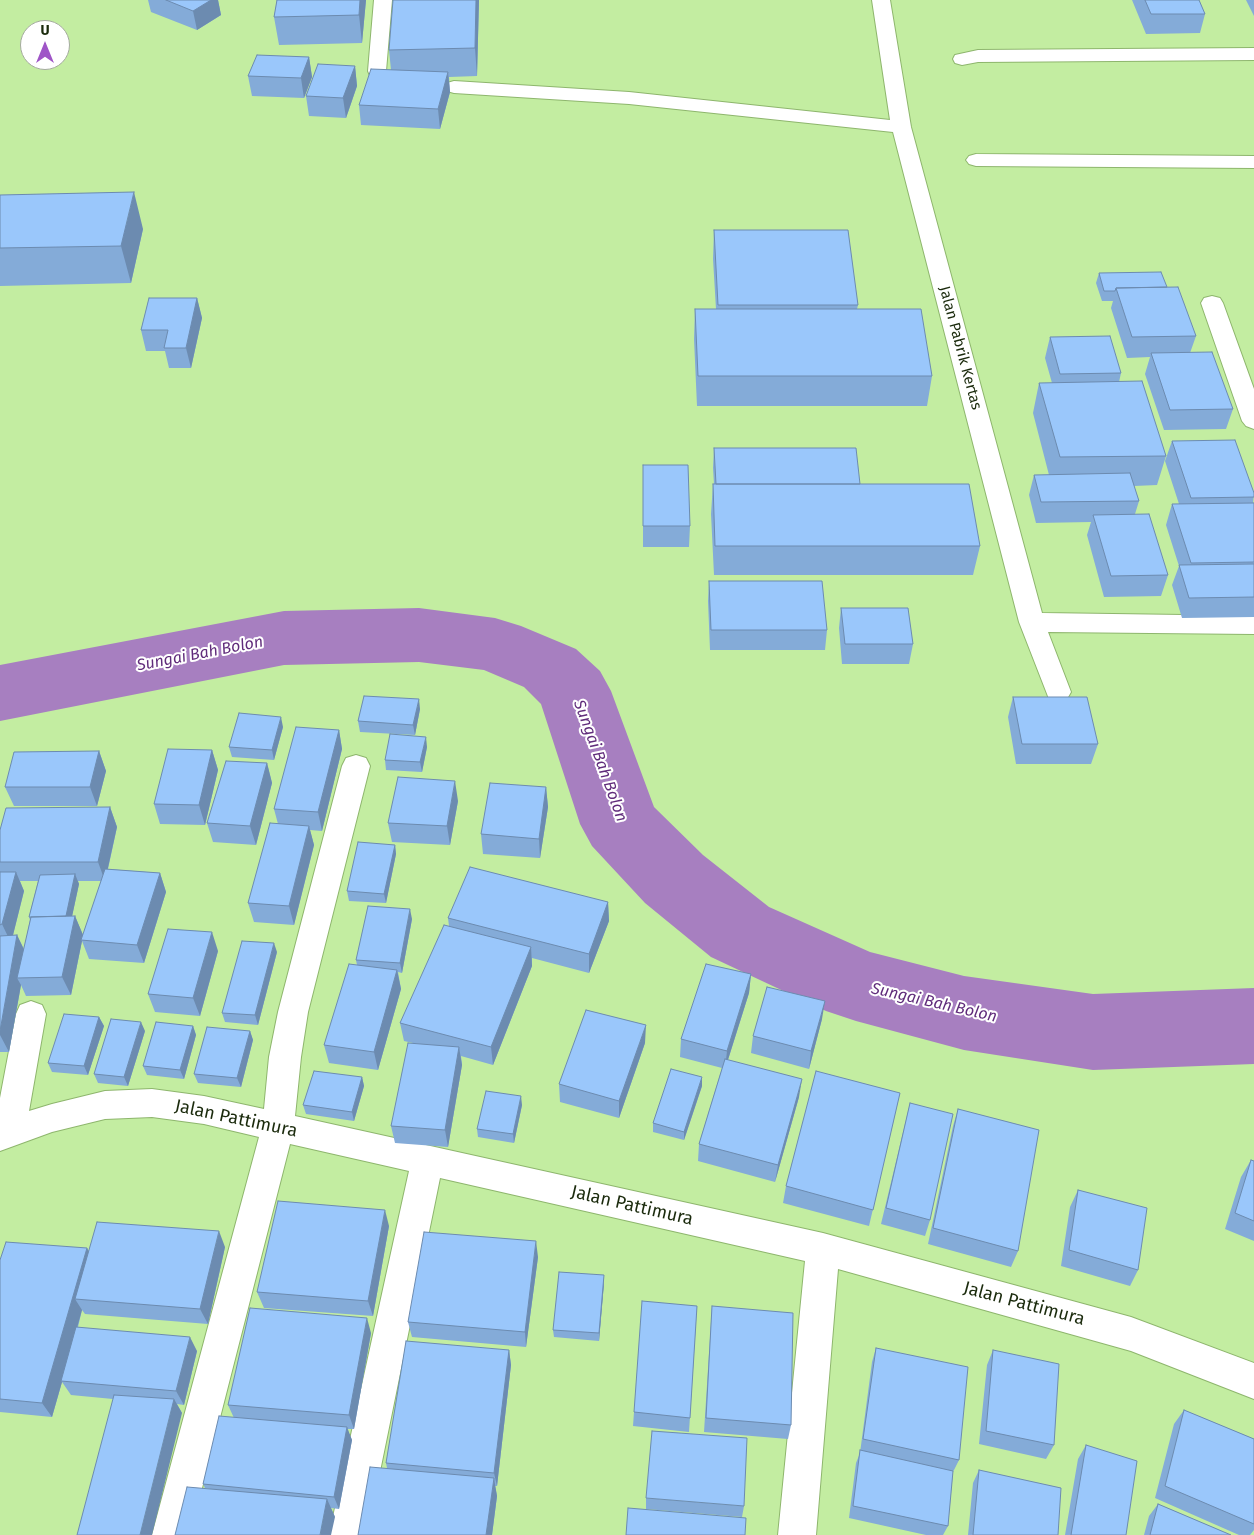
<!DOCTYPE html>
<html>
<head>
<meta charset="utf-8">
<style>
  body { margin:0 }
  #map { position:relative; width:1254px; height:1535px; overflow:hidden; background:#c3eda1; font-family:"Fira Sans",sans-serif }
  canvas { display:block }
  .north { position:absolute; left:20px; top:20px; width:50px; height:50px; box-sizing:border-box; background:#fff; border:1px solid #a4aa9e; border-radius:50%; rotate:0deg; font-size:14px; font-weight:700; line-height:20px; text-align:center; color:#1b2b0d }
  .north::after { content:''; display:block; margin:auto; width:18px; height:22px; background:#9f55c7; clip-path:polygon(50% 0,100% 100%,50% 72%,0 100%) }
</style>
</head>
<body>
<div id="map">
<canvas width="1254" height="1535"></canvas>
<div class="north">U</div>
</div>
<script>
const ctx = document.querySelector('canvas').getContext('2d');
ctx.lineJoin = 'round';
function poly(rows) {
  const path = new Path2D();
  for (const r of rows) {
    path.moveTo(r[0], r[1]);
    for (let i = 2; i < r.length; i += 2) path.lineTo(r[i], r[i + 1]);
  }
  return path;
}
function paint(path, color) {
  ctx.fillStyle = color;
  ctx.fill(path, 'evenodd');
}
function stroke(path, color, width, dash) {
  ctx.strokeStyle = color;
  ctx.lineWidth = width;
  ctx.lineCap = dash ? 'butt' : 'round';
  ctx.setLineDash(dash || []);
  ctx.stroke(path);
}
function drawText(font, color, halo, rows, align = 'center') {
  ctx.font = font + ' "Fira Sans",sans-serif';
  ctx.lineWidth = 4;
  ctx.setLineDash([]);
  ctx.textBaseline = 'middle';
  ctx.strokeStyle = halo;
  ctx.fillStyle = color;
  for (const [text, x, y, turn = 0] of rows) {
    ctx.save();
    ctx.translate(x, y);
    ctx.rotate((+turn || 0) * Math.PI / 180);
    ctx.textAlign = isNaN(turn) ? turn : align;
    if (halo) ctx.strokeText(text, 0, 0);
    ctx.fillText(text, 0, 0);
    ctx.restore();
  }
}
paint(poly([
  [419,608,495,618,521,626,576,649,600,671,611,691,654,807,703,855,769,907,870,952,964,976,1093,994,1254,988,1254,1064,1093,1070,964,1050,856,1021,826,1011,711,957,645,903,592,846,580,824,541,704,524,687,484,670,419,662,284,665,0,721,0,665,284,611,419,608]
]), '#a77fc0');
const minor = poly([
  [374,0,392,0,386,71,388,76,386,80,379,82,372,80,368,71,374,0],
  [872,0,890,0,911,127,1042,613,1254,616,1254,634,1048,632,1071,692,1067,699,1058,702,1049,699,1019,622,893,132,629,104,454,93,447,91,445,87,447,83,454,81,629,92,890,120,872,0],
  [1254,48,1254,60,978,62,962,65,955,63,953,59,955,55,978,50,1254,48],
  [976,154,1254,156,1254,168,976,166,969,164,966,160,969,156,976,154],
  [1212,296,1220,298,1223,303,1254,389,1254,429,1246,426,1242,421,1201,303,1204,298,1212,296],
  [356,755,366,758,370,766,308,1012,301,1057,295,1116,823,1233,1131,1317,1254,1363,1254,1399,1131,1351,838,1269,816,1535,778,1535,805,1261,440,1178,367,1535,329,1535,409,1171,290,1144,190,1535,152,1535,259,1137,204,1124,152,1117,105,1119,52,1132,0,1151,0,1098,16,1014,20,1005,31,1001,42,1005,46,1014,29,1111,52,1104,105,1091,152,1089,204,1096,264,1109,269,1057,278,1012,342,766,346,758,356,755]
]);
stroke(minor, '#8eb66d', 2);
paint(minor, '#fff');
paint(poly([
  [148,0,218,0,221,15,197,30,151,12],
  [277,0,366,0,362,43,279,45,274,17],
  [479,0,477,76,449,77,450,92,440,129,361,125,359,105,391,70,389,50],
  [1132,0,1199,0,1205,14,1200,33,1146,34],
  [1246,0,1254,0,1254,16],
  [309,57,312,77,304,98,252,96,248,76],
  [355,66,357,86,346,118,309,116,306,96],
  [0,195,143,229,131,283,0,286],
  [714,230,858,305,857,309,932,376,927,406,697,406,694,339,695,309,716,309,713,259],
  [1099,273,1167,287,1196,336,1190,353,1233,409,1226,429,1164,430,1145,374,1150,357,1127,358,1111,308,1113,301,1102,301,1096,283],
  [197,298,202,318,191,368,169,368,165,351,146,351,141,330],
  [1050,337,1121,373,1119,382,1166,456,1157,485,1134,486,1139,501,1135,514,1168,575,1161,596,1104,597,1087,535,1091,522,1036,523,1029,495,1034,475,1049,475,1033,413,1039,383,1052,383,1045,358],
  [1172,441,1254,493,1253,503,1254,503,1254,617,1182,618,1172,585,1179,566,1166,525,1172,504,1179,504,1165,461],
  [714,448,860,484,980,546,973,575,714,575,711,514,713,484,714,484,713,468],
  [643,485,690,526,689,547,643,547],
  [709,581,827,630,825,650,710,650,708,601],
  [841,608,913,644,909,664,842,664,839,628],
  [1013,697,1098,744,1091,764,1016,764,1008,717],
  [420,709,415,735,360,732,358,721],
  [283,727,274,760,232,757,229,747],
  [339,730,342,749,322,831,310,830,314,845,294,925,254,922,248,903,278,824,274,809],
  [427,747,422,772,386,770,385,760],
  [212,750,218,770,205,825,160,824,154,804],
  [99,751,106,771,97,806,14,806,5,787],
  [267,763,272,783,256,845,213,842,207,823],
  [546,787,548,807,540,858,483,854,481,834],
  [458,801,450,845,392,842,388,823],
  [110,807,117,827,108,869,160,873,166,892,144,963,89,959,82,941,71,995,26,996,21,985,9,1052,0,1052,0,830],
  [20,881,38,881,29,917,30,920,24,949,17,935,13,935,24,891],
  [78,881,101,881,83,935,75,916,72,916,79,884],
  [395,845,396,854,386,903,349,901,347,891],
  [608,902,609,921,589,973,532,958,532,966,493,1065,461,1056,462,1065,448,1147,395,1143,391,1126,413,1043,404,1041,400,1023,449,926,448,918],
  [412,919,402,973,398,972,401,989,378,1070,329,1063,324,1045,357,965,356,960],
  [218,951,200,1016,155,1012,148,994],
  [277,952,258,1025,225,1022,222,1013],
  [751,974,749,993,728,1060,799,1097,775,1182,698,1161,699,1144,722,1068,680,1057,681,1039],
  [99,1017,104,1026,88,1075,52,1072,48,1063],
  [822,1019,809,1069,751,1053,753,1036],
  [193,1026,196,1035,184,1079,147,1075,143,1066],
  [145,1031,128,1086,98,1083,94,1074],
  [250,1031,253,1040,241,1087,198,1083,194,1074],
  [645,1043,619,1118,560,1102,559,1084],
  [362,1077,364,1086,354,1121,306,1114,303,1105],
  [702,1077,702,1086,684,1140,653,1132,653,1123],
  [900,1093,869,1226,783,1203,786,1186],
  [910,1103,930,1220,925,1236,881,1224],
  [522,1105,514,1143,478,1137,477,1129],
  [958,1109,1018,1251,1011,1267,928,1244,953,1126],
  [1251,1160,1254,1161,1254,1241,1225,1229,1241,1177],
  [1078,1190,1138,1270,1130,1286,1061,1266,1070,1207],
  [389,1226,373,1316,264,1308,257,1292],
  [225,1247,208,1324,85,1314,82,1310,78,1327,197,1351,184,1405,177,1404,182,1413,113,1399,71,1395,62,1382,52,1417,0,1412,0,1260,87,1248,89,1252],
  [538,1257,526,1347,412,1337,408,1322],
  [604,1283,599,1341,554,1337,553,1330],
  [697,1306,689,1432,633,1426,634,1412],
  [712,1306,791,1425,788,1439,704,1432],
  [371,1333,354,1429,347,1429,352,1440,339,1509,331,1508,335,1517,205,1488,203,1484,234,1418,228,1405],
  [876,1348,959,1460,953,1472,948,1526,943,1535,926,1535,849,1518,856,1463,860,1453,872,1362],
  [509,1350,511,1365,497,1486,495,1486,497,1496,492,1535,358,1535,387,1468,386,1463],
  [993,1350,1054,1445,1046,1459,979,1444,987,1365],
  [1184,1410,1254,1439,1254,1530,1250,1535,1239,1535,1155,1498,1174,1424],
  [1086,1445,1126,1535,1065,1535,1078,1459],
  [979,1470,1058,1535,968,1535,973,1483],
  [646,1498,744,1506,742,1517,646,1509],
  [1158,1504,1231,1535,1144,1535,1149,1516]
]), '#84abd8');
paint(poly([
  [211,0,218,0,221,15,197,30,193,11],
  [360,0,366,0,362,43,359,15],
  [476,0,479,0,477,76,475,48],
  [309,57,312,77,304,98,301,78],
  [355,66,357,86,346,118,343,98],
  [448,72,450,92,440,129,438,109],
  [134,192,143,229,131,283,121,246],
  [197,298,202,318,191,368,186,348],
  [419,699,420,709,415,735,413,725],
  [281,717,283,727,274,760,272,750],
  [339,730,342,749,322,831,318,812],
  [426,737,427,747,422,772,420,762],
  [212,750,218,770,205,825,199,805],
  [99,751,106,771,97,806,90,787],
  [267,763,272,783,256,845,250,826],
  [455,781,458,801,450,845,447,826],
  [546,787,548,807,540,858,539,839],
  [110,807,117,827,105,881,98,862],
  [309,826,314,845,294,925,289,906],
  [395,845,396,854,386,903,384,894],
  [16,872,24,891,11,943,2,924],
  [160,873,166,892,144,963,137,945],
  [75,874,79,884,70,926,65,917],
  [608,902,609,921,589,973,589,954],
  [410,909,412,919,402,973,400,963],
  [75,916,83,935,81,940,82,941,71,995,62,977],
  [212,932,218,951,200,1016,193,998],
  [17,935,26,954,17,978,21,985,9,1052,0,1035,0,1031],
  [274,943,277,952,258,1025,255,1015],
  [531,947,532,966,493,1065,491,1047],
  [397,970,401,989,378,1070,374,1052],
  [751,974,749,993,725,1069,727,1051],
  [825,1001,822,1019,809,1069,811,1051],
  [99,1017,104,1026,88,1075,84,1066],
  [141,1022,145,1031,128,1086,124,1077],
  [646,1025,645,1043,619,1118,619,1101],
  [193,1026,196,1035,184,1079,180,1070],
  [250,1031,253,1040,241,1087,237,1078],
  [459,1047,462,1065,448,1147,445,1130],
  [362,1077,364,1086,354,1121,352,1112],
  [702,1077,702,1086,684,1140,684,1132],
  [802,1079,799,1097,775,1182,778,1165],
  [521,1096,522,1105,514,1143,513,1134],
  [385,1210,389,1226,373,1316,368,1301],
  [219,1231,225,1247,208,1324,200,1309],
  [536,1241,538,1257,526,1347,525,1332],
  [87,1248,96,1264,75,1299,82,1310,62,1381,61,1381,62,1382,52,1417,42,1403],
  [604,1275,604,1283,599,1341,599,1333],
  [367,1318,371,1333,354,1429,349,1415],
  [190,1337,197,1351,184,1405,176,1391],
  [509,1350,511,1365,497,1486,494,1473],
  [174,1399,182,1413,152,1535,140,1535],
  [347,1427,352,1440,339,1509,334,1497],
  [494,1478,497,1496,492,1535,486,1535],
  [327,1499,335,1517,331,1535,320,1535]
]), '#6c8bb0');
const building = poly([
  [166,0,211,0,193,11,166,0],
  [277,0,360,0,359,15,274,17,277,0],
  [393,0,476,0,475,48,389,50,393,0],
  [1145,0,1199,0,1205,14,1151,14,1145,0],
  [257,55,309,57,301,78,248,76,257,55],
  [318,64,355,66,343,98,306,96,318,64],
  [371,69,448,72,438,109,359,105,371,69],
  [134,192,121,246,0,248,0,195,134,192],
  [714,230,848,230,858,305,718,305,714,230],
  [1161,272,1167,287,1116,288,1115,291,1104,291,1099,273,1161,272],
  [1178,287,1196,336,1132,337,1116,288,1178,287],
  [149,298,197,298,186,348,164,348,168,330,141,330,149,298],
  [695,309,921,309,932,376,698,376,695,309],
  [1110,336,1121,373,1060,374,1050,337,1110,336],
  [1212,352,1233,409,1170,410,1151,353,1212,352],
  [1142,381,1166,456,1060,457,1039,383,1142,381],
  [1235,440,1254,493,1254,497,1191,498,1172,441,1235,440],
  [714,448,856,448,860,484,716,484,714,448],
  [643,465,688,465,690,526,643,526,643,465],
  [1130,473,1139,501,1041,502,1034,475,1130,473],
  [713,484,969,484,980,546,715,546,713,484],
  [1254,503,1254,562,1191,563,1172,504,1254,503],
  [1149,514,1168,575,1111,576,1093,515,1149,514],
  [1254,564,1254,597,1189,598,1179,565,1254,564],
  [709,581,822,581,827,630,711,630,709,581],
  [841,608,908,608,913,644,845,644,841,608],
  [364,696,419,699,413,725,358,721,364,696],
  [1013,697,1087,697,1098,744,1022,744,1013,697],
  [239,713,281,717,272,750,229,747,239,713],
  [296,727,339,730,318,812,274,809,296,727],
  [390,734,426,737,420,762,385,760,390,734],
  [168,749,212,750,199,805,154,804,168,749],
  [99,751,90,787,5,787,14,752,99,751],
  [226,761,267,763,250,826,207,823,226,761],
  [398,777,455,781,447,826,388,823,398,777],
  [490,783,546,787,539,839,481,834,490,783],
  [110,807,98,862,0,862,0,830,6,808,110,807],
  [270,823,309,826,289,906,248,903,270,823],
  [358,842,395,845,384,894,347,891,358,842],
  [470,867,608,902,589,954,448,918,470,867],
  [105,869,160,873,137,945,81,940,105,869],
  [0,872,16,872,2,924,0,925,0,872],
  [75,874,66,916,29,917,40,875,75,874],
  [368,906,410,909,400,963,356,960,368,906],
  [75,916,62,977,17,978,31,917,75,916],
  [444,925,531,947,491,1047,400,1023,444,925],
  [168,929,212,932,193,998,148,994,168,929],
  [17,935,0,1031,0,936,17,935],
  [242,941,274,943,255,1015,222,1013,242,941],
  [349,964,397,970,374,1052,324,1045,349,964],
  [706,964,751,974,727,1051,681,1039,706,964],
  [767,987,825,1001,811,1051,753,1036,767,987],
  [586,1010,646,1025,619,1101,559,1084,586,1010],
  [64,1014,99,1017,84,1066,48,1063,64,1014],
  [111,1019,141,1022,124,1077,94,1074,111,1019],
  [156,1022,193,1026,180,1070,143,1066,156,1022],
  [207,1027,250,1031,237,1078,194,1074,207,1027],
  [408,1043,459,1047,445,1130,391,1126,408,1043],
  [725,1059,802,1079,778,1165,699,1144,725,1059],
  [671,1069,702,1077,684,1132,653,1123,671,1069],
  [314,1071,362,1077,352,1112,303,1105,314,1071],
  [816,1071,900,1093,873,1210,786,1186,816,1071],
  [486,1091,521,1096,513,1134,477,1129,486,1091],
  [910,1103,953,1114,930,1220,886,1208,910,1103],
  [958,1109,1039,1130,1018,1251,933,1228,958,1109],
  [1251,1160,1254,1161,1254,1221,1235,1213,1251,1160],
  [1078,1190,1147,1208,1138,1270,1069,1250,1078,1190],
  [278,1201,385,1210,368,1301,257,1292,278,1201],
  [97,1222,219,1231,200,1309,75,1299,97,1222],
  [424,1232,536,1241,525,1332,408,1322,424,1232],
  [6,1242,87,1248,42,1403,0,1399,0,1260,6,1242],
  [559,1272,604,1275,599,1333,553,1330,559,1272],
  [642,1301,697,1306,690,1418,634,1412,642,1301],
  [712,1306,793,1313,791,1425,706,1418,712,1306],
  [250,1308,367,1318,349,1415,228,1405,250,1308],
  [76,1327,190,1337,176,1391,61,1381,76,1327],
  [406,1341,509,1350,494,1473,386,1463,406,1341],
  [876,1348,968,1367,959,1460,863,1439,876,1348],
  [993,1350,1059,1364,1054,1445,986,1431,993,1350],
  [114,1395,174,1399,140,1535,77,1535,114,1395],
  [1184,1410,1254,1439,1254,1524,1165,1486,1184,1410],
  [219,1416,347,1427,334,1497,203,1484,219,1416],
  [652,1431,747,1438,744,1506,646,1498,652,1431],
  [1086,1445,1137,1461,1126,1535,1071,1535,1086,1445],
  [860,1450,953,1471,948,1526,853,1506,860,1450],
  [370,1467,494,1478,486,1535,358,1535,370,1467],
  [979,1470,1061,1488,1058,1535,973,1535,979,1470],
  [187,1487,327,1499,320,1535,175,1535,187,1487],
  [1158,1504,1231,1535,1150,1535,1158,1504],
  [628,1508,746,1518,745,1535,626,1535,628,1508]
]);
paint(building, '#9ac7fb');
stroke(building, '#6c8bb0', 1);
drawText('15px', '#1b2b0d', '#fff', [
  ["Jalan Pabrik Kertas",960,348,75]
]);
drawText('italic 16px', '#602c7b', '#fff', [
  ["Sungai Bah Bolon",200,654,-11],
  ["Sungai Bah Bolon",600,761,70],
  ["Sungai Bah Bolon",934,1003,13]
]);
drawText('18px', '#1b2b0d', '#fff', [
  ["Jalan Pattimura",236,1119,12],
  ["Jalan Pattimura",632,1206,13],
  ["Jalan Pattimura",1024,1304,15]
]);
</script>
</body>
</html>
